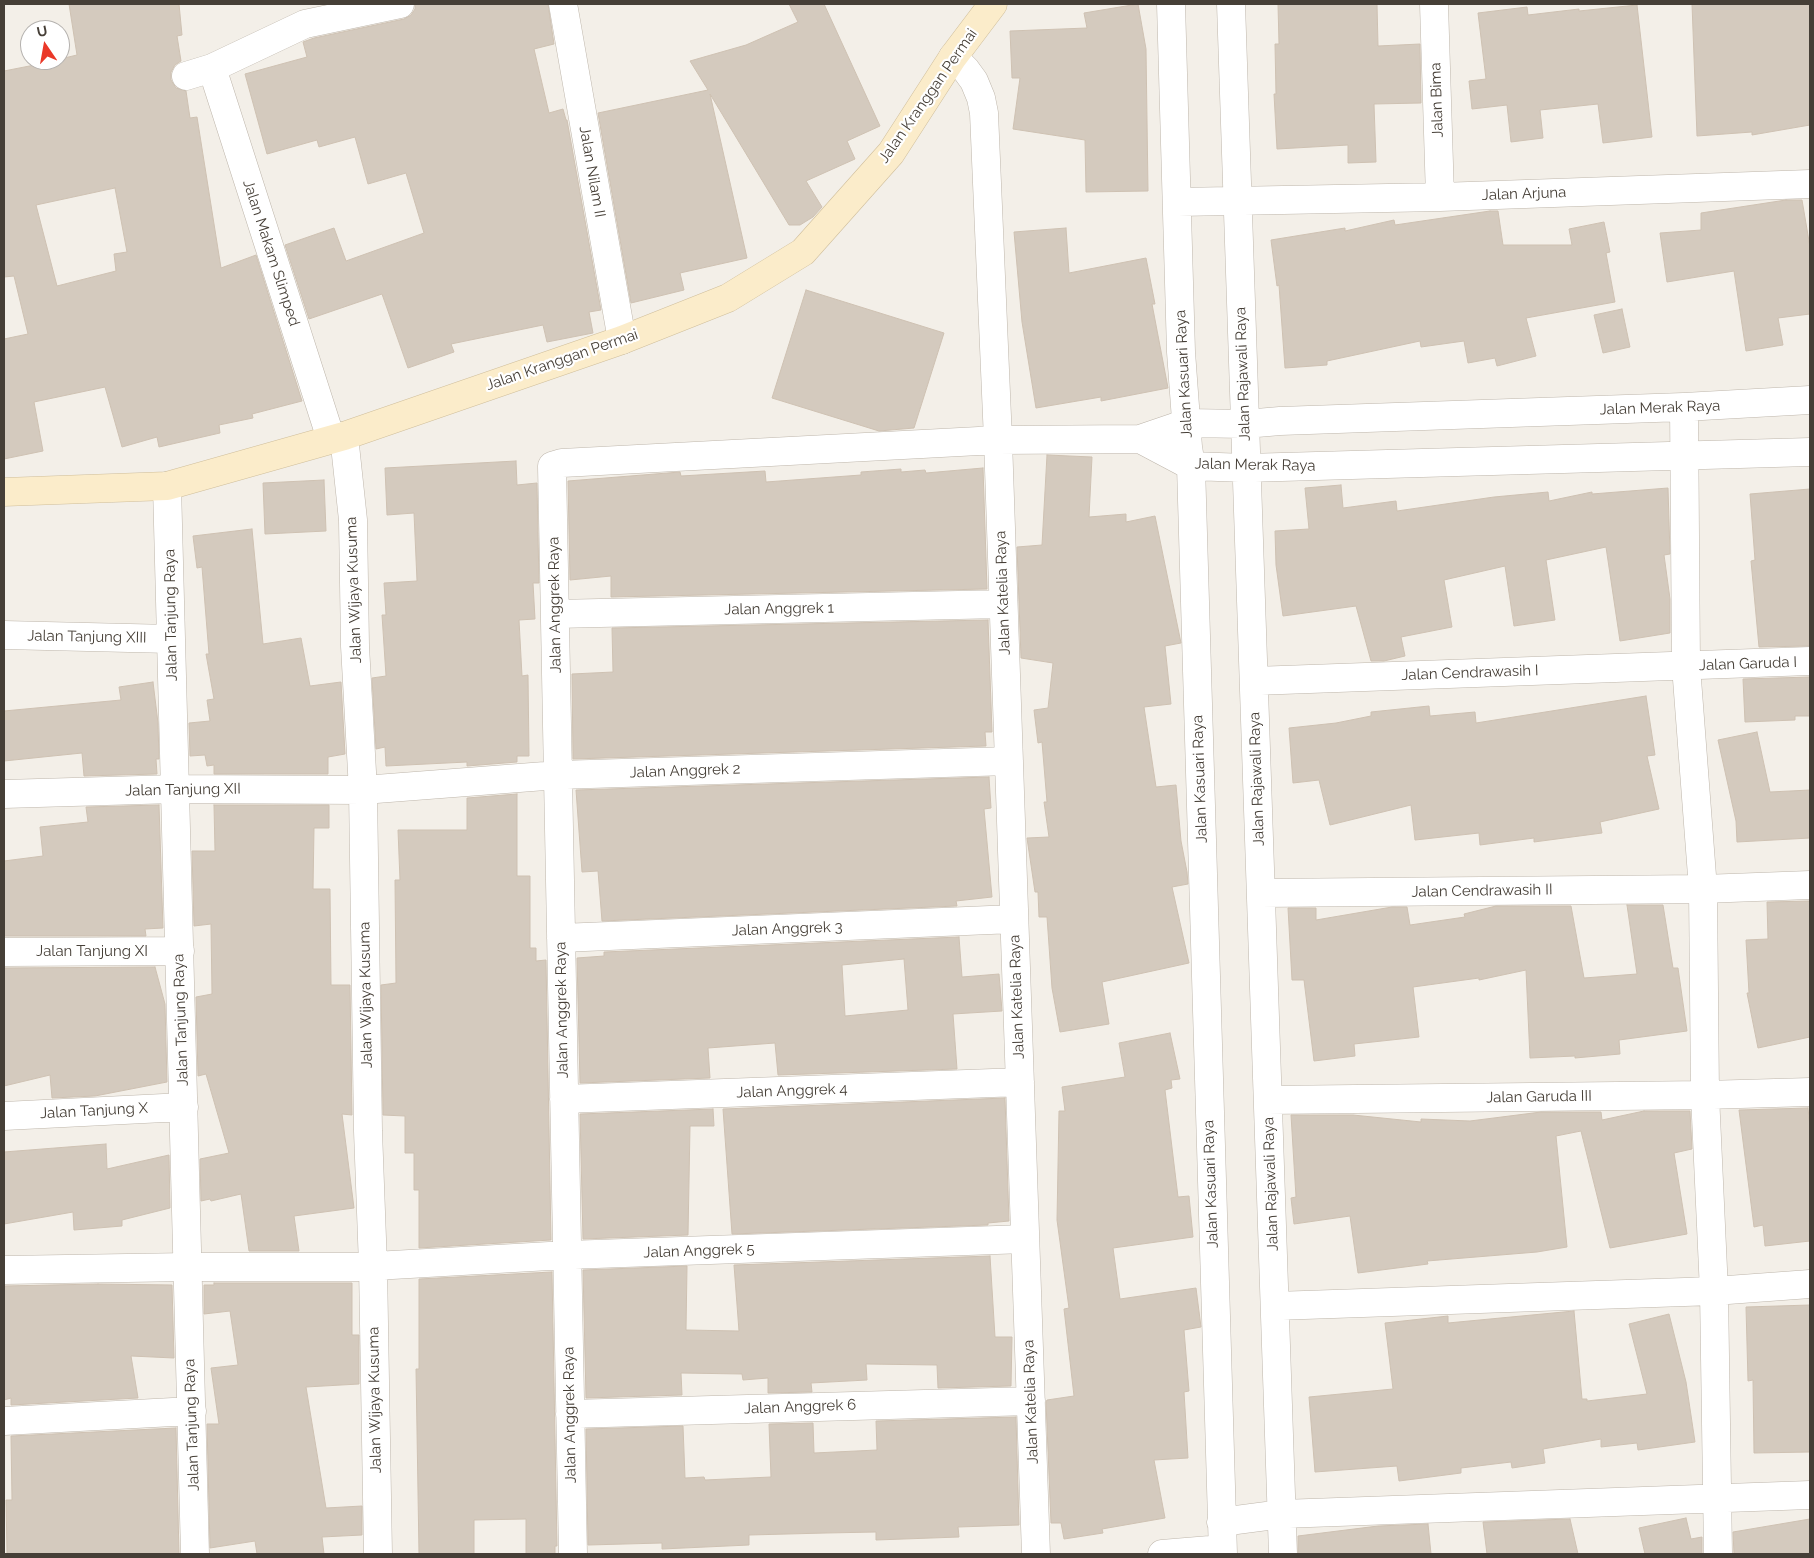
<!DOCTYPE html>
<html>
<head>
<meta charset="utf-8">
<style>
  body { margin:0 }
  #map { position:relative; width:1814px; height:1558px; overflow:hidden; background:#f3efe8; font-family:Raleway,sans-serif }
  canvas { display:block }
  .frame { position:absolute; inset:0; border:5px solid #463f37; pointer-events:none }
  .north { position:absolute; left:20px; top:20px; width:50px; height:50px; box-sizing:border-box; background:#fff; border:1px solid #b5b2af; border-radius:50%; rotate:348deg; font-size:14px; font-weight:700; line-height:20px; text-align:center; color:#463f37 }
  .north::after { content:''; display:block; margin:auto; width:18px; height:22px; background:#ea3828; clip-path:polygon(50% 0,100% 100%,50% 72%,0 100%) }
</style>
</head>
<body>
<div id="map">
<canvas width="1814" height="1558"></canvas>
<div class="frame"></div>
<div class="north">U</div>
</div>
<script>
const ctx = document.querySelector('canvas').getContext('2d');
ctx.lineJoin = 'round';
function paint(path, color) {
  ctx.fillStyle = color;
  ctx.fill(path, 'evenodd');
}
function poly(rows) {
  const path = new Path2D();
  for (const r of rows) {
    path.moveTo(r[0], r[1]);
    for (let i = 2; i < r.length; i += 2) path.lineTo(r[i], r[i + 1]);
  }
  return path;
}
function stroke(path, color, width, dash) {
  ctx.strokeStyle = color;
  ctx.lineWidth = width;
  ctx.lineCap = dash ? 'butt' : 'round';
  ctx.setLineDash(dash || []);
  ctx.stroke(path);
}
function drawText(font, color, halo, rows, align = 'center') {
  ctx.font = font + ' Raleway,sans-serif';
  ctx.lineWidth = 4.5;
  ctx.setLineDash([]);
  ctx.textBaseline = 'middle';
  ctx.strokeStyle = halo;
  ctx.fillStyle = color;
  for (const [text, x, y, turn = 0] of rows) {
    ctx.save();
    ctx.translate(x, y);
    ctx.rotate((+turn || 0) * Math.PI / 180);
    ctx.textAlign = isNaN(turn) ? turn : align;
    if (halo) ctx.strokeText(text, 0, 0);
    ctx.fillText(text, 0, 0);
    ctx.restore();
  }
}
const building = poly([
  [69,4,179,4,182,35,177,36,181,61,175,65,171,72,171,80,176,88,186,91,190,118,197,117,221,268,256,255,302,401,252,414,253,418,219,425,220,433,159,447,157,437,122,447,105,387,34,402,43,451,4,459,4,339,28,334,14,276,4,277,4,71,60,60,60,59,77,55,69,4],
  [115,188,127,252,114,254,116,271,57,286,36,205,115,188],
  [415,4,548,4,554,44,534,49,549,113,563,109,566,120,567,120,601,310,589,312,593,333,547,342,543,325,451,344,454,352,408,368,382,294,309,319,285,245,334,228,346,261,424,233,406,173,368,184,355,137,319,147,317,140,267,154,245,74,307,57,303,42,314,38,404,19,411,15,415,9,415,4],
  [789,4,824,4,880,126,847,141,855,159,806,181,822,207,813,217,800,225,789,225,710,94,747,258,680,273,684,290,631,303,598,113,708,90,690,61,746,45,798,22,789,4],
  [1138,4,1146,49,1148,191,1086,192,1085,140,1013,129,1020,78,1012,78,1010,31,1087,28,1084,13,1138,4],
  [1278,4,1377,4,1378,46,1420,44,1421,103,1374,104,1376,162,1348,163,1348,145,1277,149,1274,94,1276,94,1275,44,1279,44,1278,4],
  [1692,4,1810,4,1810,125,1752,135,1752,132,1697,136,1692,4],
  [1637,5,1652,137,1603,143,1598,104,1540,110,1543,138,1511,142,1507,105,1472,109,1469,81,1486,79,1478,13,1527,7,1528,15,1579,9,1579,11,1637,5],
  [1786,200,1802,200,1810,247,1810,314,1778,318,1783,345,1746,351,1734,271,1667,282,1660,233,1701,230,1701,213,1786,200],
  [1490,211,1498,211,1503,245,1572,245,1569,229,1604,222,1610,252,1606,253,1615,302,1526,318,1536,356,1497,366,1495,358,1468,363,1464,341,1421,347,1420,341,1327,361,1327,365,1285,368,1279,285,1277,286,1271,240,1345,228,1345,231,1394,220,1395,225,1490,211],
  [1066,228,1069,273,1146,258,1155,304,1152,304,1168,388,1101,401,1101,397,1036,408,1022,322,1014,232,1066,228],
  [806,290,944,333,914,428,879,431,772,398,806,290],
  [1622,309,1630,347,1603,353,1594,315,1622,309],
  [1047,455,1092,457,1089,517,1126,514,1126,522,1155,516,1181,643,1165,646,1171,704,1144,707,1156,787,1176,785,1181,841,1187,872,1188,884,1172,887,1189,963,1102,982,1109,1024,1060,1032,1052,988,1047,917,1039,917,1038,892,1035,892,1027,838,1049,837,1044,802,1047,802,1042,742,1038,743,1034,710,1048,708,1053,663,1021,658,1017,547,1042,545,1047,455],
  [516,461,517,485,537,483,539,583,533,583,535,619,519,620,522,676,528,675,529,756,517,756,517,762,467,766,467,762,386,766,385,747,376,749,372,678,386,676,382,615,386,615,384,583,417,581,414,513,387,515,385,468,516,461],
  [983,468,987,589,611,597,611,576,570,580,568,481,680,472,681,476,765,471,766,482,861,475,861,472,901,469,901,472,925,470,926,473,983,468],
  [324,480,326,531,265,534,263,483,324,480],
  [1341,485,1343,508,1396,501,1397,511,1494,497,1548,492,1549,501,1592,492,1592,494,1668,488,1670,554,1664,555,1670,599,1670,633,1620,641,1606,547,1546,560,1555,620,1514,626,1505,566,1444,580,1452,627,1401,637,1405,656,1384,661,1371,661,1356,606,1283,616,1276,565,1275,531,1309,529,1305,488,1341,485],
  [1810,489,1810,646,1759,647,1751,561,1755,560,1750,494,1810,489],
  [252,529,263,644,301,638,310,686,341,682,345,754,328,757,328,774,214,774,214,765,207,766,205,755,190,756,189,723,210,721,207,700,214,699,206,654,209,654,202,567,197,568,193,536,252,529],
  [988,620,992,732,985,732,986,746,573,759,572,674,613,672,612,628,988,620],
  [1810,677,1810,716,1795,716,1795,720,1745,722,1743,679,1810,677],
  [153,682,158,723,159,759,156,759,157,774,84,776,82,753,4,761,4,711,121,700,119,687,153,682],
  [1646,696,1655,755,1647,756,1659,809,1600,822,1602,833,1534,842,1534,838,1480,845,1479,833,1415,840,1411,805,1330,825,1319,780,1293,783,1289,728,1336,723,1371,716,1371,712,1429,706,1430,716,1475,712,1476,723,1646,696],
  [1757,732,1770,792,1810,790,1810,838,1737,842,1736,821,1718,740,1757,732],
  [989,777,991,808,984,809,992,897,956,901,957,906,602,921,598,871,582,872,576,790,989,777],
  [517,794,517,876,530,876,530,948,536,948,536,961,546,960,551,1240,419,1248,419,1190,414,1190,414,1153,405,1153,405,1116,383,1115,381,985,396,983,395,880,400,880,398,830,467,830,467,798,517,794],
  [159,805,163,928,145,929,146,936,4,936,4,861,43,856,40,827,88,822,86,807,159,805],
  [214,805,329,805,329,828,314,828,313,889,330,889,331,985,350,985,352,1115,342,1114,354,1208,294,1216,299,1251,249,1251,241,1194,211,1201,210,1199,201,1201,200,1159,229,1153,206,1074,198,1076,196,997,212,994,211,924,194,926,192,851,215,851,214,805],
  [1810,901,1810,1037,1758,1048,1747,993,1749,993,1746,940,1768,939,1767,902,1810,901],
  [1627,905,1663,905,1673,968,1678,968,1687,1031,1619,1040,1620,1054,1575,1058,1575,1056,1530,1058,1526,970,1479,980,1479,978,1413,987,1419,1037,1354,1044,1355,1056,1314,1061,1304,980,1292,980,1288,908,1316,908,1316,920,1392,907,1407,907,1410,925,1465,917,1464,914,1496,906,1571,906,1584,978,1637,974,1627,905],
  [959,937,962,977,999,974,1002,1011,953,1014,957,1069,778,1075,775,1043,708,1048,710,1078,580,1083,577,958,604,956,604,952,959,937],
  [904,959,908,1010,845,1016,842,965,904,959],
  [155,967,165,1004,167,1082,95,1096,52,1098,50,1075,4,1086,4,968,155,967],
  [1170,1033,1180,1079,1171,1080,1172,1088,1165,1090,1178,1197,1189,1196,1193,1237,1113,1248,1120,1299,1196,1288,1201,1327,1184,1330,1189,1391,1184,1392,1188,1458,1154,1460,1165,1518,1102,1529,1103,1533,1064,1539,1061,1523,1051,1523,1046,1402,1047,1400,1074,1396,1064,1309,1069,1308,1057,1220,1059,1111,1065,1111,1062,1087,1125,1077,1119,1043,1170,1033],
  [1005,1098,1009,1221,988,1223,988,1225,732,1234,723,1109,1005,1098],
  [1808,1108,1810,1127,1810,1241,1765,1246,1763,1225,1754,1227,1739,1110,1808,1108],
  [713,1109,714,1126,690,1126,688,1235,583,1239,580,1114,713,1109],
  [1644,1111,1690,1111,1692,1149,1674,1153,1687,1234,1610,1248,1581,1131,1556,1136,1567,1247,1537,1252,1427,1261,1428,1264,1358,1273,1350,1216,1294,1224,1291,1198,1296,1197,1291,1115,1353,1115,1421,1122,1421,1119,1470,1121,1541,1112,1601,1112,1602,1120,1644,1111],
  [106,1144,107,1169,169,1155,170,1208,122,1220,122,1226,74,1230,73,1212,4,1224,4,1152,106,1144],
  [990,1256,995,1337,1012,1337,1011,1386,938,1388,937,1365,866,1364,867,1380,811,1383,812,1392,768,1393,768,1378,743,1380,742,1374,681,1373,682,1395,586,1398,583,1270,687,1266,686,1330,739,1331,734,1265,990,1256],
  [552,1272,557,1546,555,1546,555,1554,526,1554,526,1519,474,1520,474,1554,419,1554,416,1369,419,1369,419,1279,552,1272],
  [214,1283,352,1283,352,1335,359,1335,359,1384,306,1387,326,1508,362,1506,362,1535,322,1537,324,1554,257,1554,255,1541,210,1548,207,1424,219,1424,211,1368,238,1365,230,1311,204,1314,204,1285,214,1285,214,1283],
  [98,1284,172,1285,174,1358,131,1356,138,1398,11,1405,11,1398,4,1400,4,1286,98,1284],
  [1810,1305,1810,1452,1754,1453,1753,1380,1748,1381,1746,1307,1810,1305],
  [1574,1311,1582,1399,1587,1399,1587,1401,1647,1394,1629,1324,1669,1314,1686,1382,1695,1442,1638,1450,1637,1443,1601,1447,1601,1439,1543,1449,1545,1463,1512,1468,1511,1462,1461,1468,1461,1473,1399,1481,1397,1466,1315,1472,1309,1397,1393,1389,1385,1323,1448,1316,1448,1323,1574,1311],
  [1016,1417,1019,1525,958,1527,959,1537,876,1540,876,1532,826,1533,749,1535,749,1545,662,1549,662,1543,588,1545,586,1429,683,1426,685,1478,704,1477,705,1480,771,1477,769,1424,813,1423,814,1453,877,1450,876,1421,1016,1417],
  [176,1428,179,1554,7,1554,6,1500,12,1500,11,1436,176,1428],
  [1686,1518,1691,1539,1702,1537,1702,1554,1645,1554,1639,1528,1686,1518],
  [1570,1519,1578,1554,1487,1554,1483,1522,1570,1519],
  [1810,1519,1810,1554,1734,1554,1733,1532,1810,1519],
  [1428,1524,1431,1554,1298,1554,1298,1536,1378,1526,1428,1524]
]);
paint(building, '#d4cabe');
stroke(building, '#cec1b2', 1);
const street = poly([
  [563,4,622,340],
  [1171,4,1181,352,1188,447,1191,466,1223,1554],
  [1231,4,1283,1554],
  [1434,4,1440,197],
  [953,57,966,70,974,81,981,98,984,113,998,440,1036,1554],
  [212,68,331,439],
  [186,76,212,68,305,24,400,4],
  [1178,202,1440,197,1810,184],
  [1810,400,1684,407,1280,421,1245,424,1187,423,1140,439,1191,466,1246,468,1810,452],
  [1684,407,1686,666,1703,889,1705,1095,1714,1291,1718,1554],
  [344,436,353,520,355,646,363,790,368,1131,373,1266,378,1554],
  [167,486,195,1554],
  [555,614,1003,604],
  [4,635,171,639],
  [1254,681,1810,661],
  [4,794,175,789,363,790,558,775,1009,761],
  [1261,893,1703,889,1810,885],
  [561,938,1014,919],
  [4,952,180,951],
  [564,1099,1020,1082],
  [1268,1100,1705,1095,1810,1092],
  [4,1116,184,1107],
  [4,1270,188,1267,357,1267,567,1255,1025,1239],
  [1275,1306,1714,1291,1810,1284],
  [570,1414,1031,1401],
  [4,1421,192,1411],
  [1221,1522,1282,1514,1810,1495],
  [573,1554,552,466,562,463,998,440,1140,439],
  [1162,1554,1222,1549]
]);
const secondary = poly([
  [4,492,167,486,344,436,622,340,728,298,803,252,891,153,953,57,993,4]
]);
stroke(street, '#beb6ab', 29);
stroke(secondary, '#cfbe9b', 29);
stroke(street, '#fff', 28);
stroke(secondary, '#fbecca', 28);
drawText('15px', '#463f37', '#fff', [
  ["Jalan Kranggan Permai",928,96,-55],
  ["Jalan Bima",1437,100,-92],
  ["Jalan Nilam II",592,172,80],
  ["Jalan Arjuna",1524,194,-2],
  ["Jalan Makam Slimped",271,253,72],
  ["Jalan Kranggan Permai",562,360,-19],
  ["Jalan Kasuari Raya",1184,374,-93],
  ["Jalan Rajawali Raya",1243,374,-92],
  ["Jalan Merak Raya",1660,408,-2],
  ["Jalan Merak Raya",1255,465,1],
  ["Jalan Wijaya Kusuma",354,590,-92],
  ["Jalan Katelia Raya",1003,593,-92],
  ["Jalan Anggrek Raya",555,605,-91],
  ["Jalan Anggrek 1",779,609,-1],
  ["Jalan Tanjung Raya",171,615,-91],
  ["Jalan Tanjung XIII",87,637,1],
  ["Jalan Garuda I",1748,664,-2],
  ["Jalan Cendrawasih I",1470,673,-2],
  ["Jalan Anggrek 2",685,771,-2],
  ["Jalan Kasuari Raya",1200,779,-92],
  ["Jalan Rajawali Raya",1257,779,-92],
  ["Jalan Tanjung XII",183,790,-1],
  ["Jalan Cendrawasih II",1482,891,-1],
  ["Jalan Anggrek 3",787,929,-2],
  ["Jalan Tanjung XI",92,951],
  ["Jalan Wijaya Kusuma",366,995,-91],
  ["Jalan Katelia Raya",1017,997,-92],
  ["Jalan Anggrek Raya",562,1010,-91],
  ["Jalan Tanjung Raya",181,1020,-92],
  ["Jalan Anggrek 4",792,1091,-2],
  ["Jalan Garuda III",1539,1097,-1],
  ["Jalan Tanjung X",94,1111,-3],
  ["Jalan Kasuari Raya",1211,1184,-92],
  ["Jalan Rajawali Raya",1271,1184,-92],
  ["Jalan Anggrek 5",699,1251,-2],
  ["Jalan Wijaya Kusuma",375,1400,-91],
  ["Jalan Katelia Raya",1031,1402,-92],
  ["Jalan Anggrek 6",800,1407,-2],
  ["Jalan Anggrek Raya",570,1415,-91],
  ["Jalan Tanjung Raya",192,1425,-92]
]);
</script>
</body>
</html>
